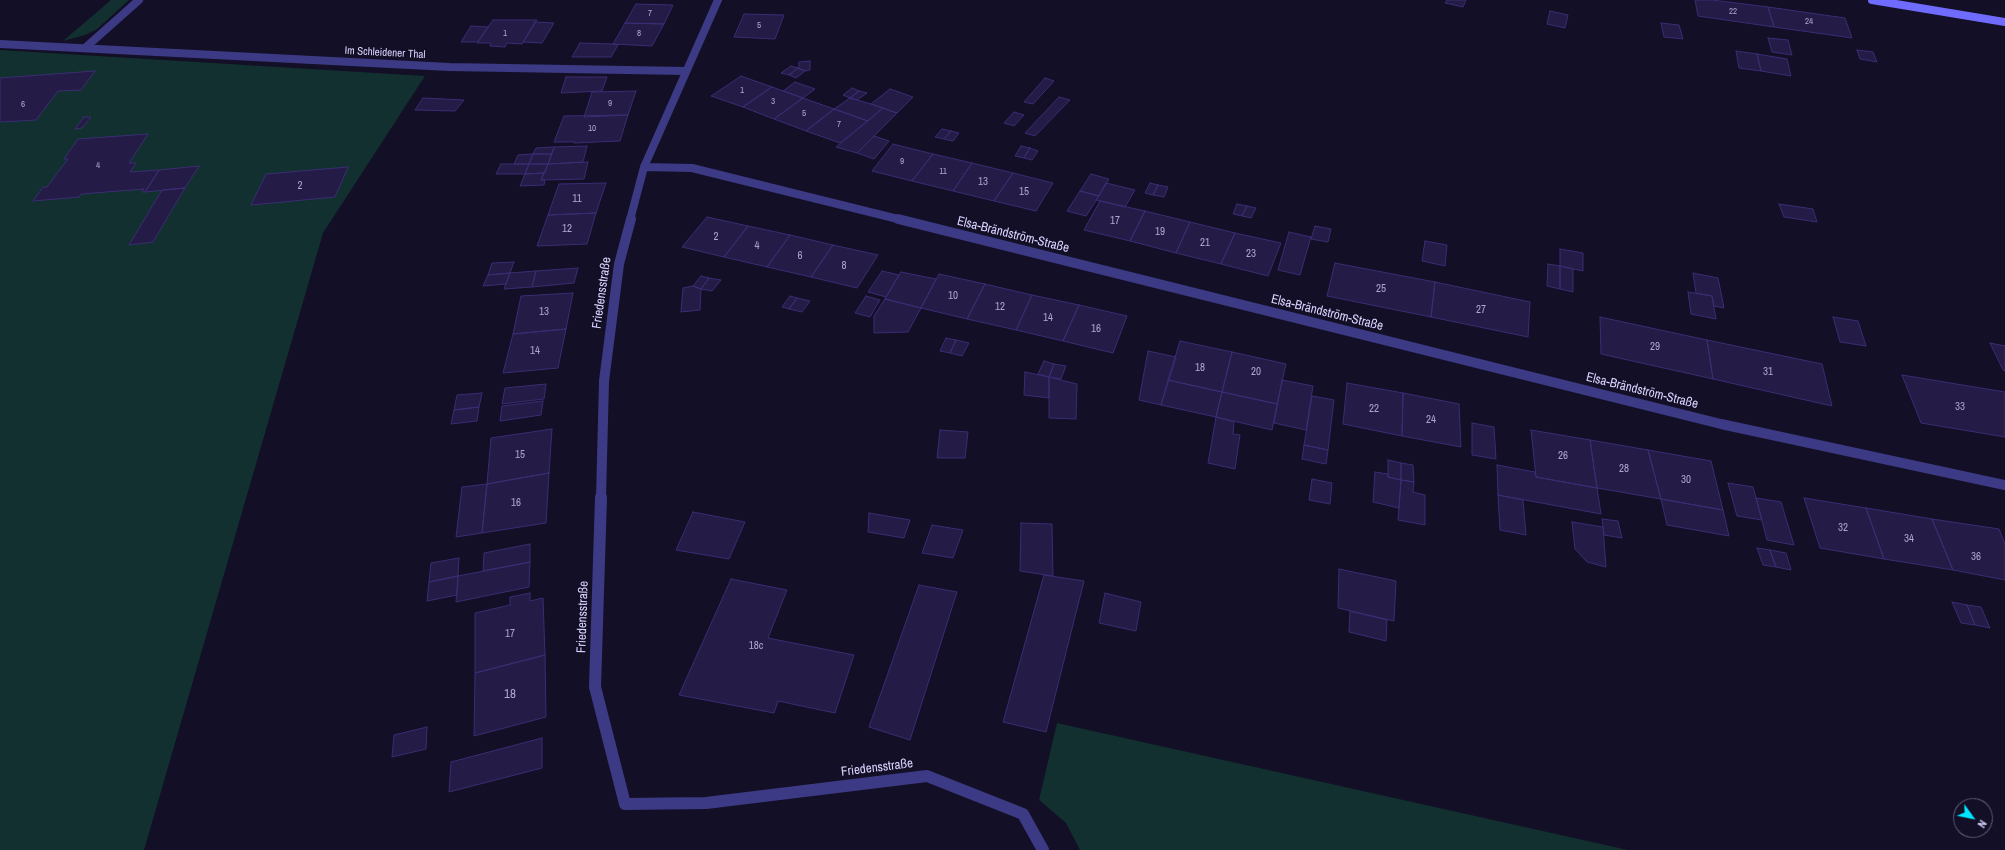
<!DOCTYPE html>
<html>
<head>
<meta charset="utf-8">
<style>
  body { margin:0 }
  #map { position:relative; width:2005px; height:850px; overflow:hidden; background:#130f26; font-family:"Archivo Narrow",sans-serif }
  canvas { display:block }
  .north { position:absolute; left:1953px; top:798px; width:40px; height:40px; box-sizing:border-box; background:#130f26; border:1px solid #625e7d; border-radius:50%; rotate:123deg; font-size:11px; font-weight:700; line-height:16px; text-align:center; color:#d9d4ff }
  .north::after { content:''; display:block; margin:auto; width:14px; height:18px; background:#00e5ff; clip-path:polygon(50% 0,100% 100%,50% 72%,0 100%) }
</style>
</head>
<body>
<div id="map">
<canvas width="2005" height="850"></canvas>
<div class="north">N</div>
</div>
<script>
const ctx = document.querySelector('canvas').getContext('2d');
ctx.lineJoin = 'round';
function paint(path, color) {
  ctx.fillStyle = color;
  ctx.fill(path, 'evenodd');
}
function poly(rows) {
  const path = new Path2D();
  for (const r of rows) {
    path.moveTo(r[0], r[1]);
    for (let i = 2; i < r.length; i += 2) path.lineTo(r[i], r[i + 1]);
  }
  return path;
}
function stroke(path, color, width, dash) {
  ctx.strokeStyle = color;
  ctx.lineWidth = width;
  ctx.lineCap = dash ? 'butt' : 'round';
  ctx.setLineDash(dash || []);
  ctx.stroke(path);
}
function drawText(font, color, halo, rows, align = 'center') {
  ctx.font = font + ' "Archivo Narrow",sans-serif';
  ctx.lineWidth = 3;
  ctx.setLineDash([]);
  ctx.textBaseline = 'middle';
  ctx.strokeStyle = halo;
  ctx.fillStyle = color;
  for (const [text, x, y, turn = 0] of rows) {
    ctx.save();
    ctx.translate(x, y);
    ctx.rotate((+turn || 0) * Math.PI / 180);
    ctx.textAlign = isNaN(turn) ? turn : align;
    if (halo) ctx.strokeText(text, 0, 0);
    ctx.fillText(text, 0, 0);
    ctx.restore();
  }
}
paint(poly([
  [111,0,129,0,97,29,85,35,63,41],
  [0,50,425,76,323,233,144,850,0,850],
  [1057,723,1628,850,1080,850,1066,823,1039,800]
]), '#12302f');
const building = poly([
  [1447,0,1466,0,1463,7,1445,3,1447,0],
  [1695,0,1712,0,1768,7,1774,27,1698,16,1695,0],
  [636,4,673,5,664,24,625,23,636,4],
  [1768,7,1845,18,1852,38,1774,27,1768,7],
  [1550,11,1568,15,1565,28,1547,24,1550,11],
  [744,14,784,15,775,39,734,37,744,14],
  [493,20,537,20,522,44,507,43,505,47,490,46,491,43,477,43,493,20],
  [535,22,554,23,542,43,523,42,535,22],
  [625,23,664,24,652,46,613,44,625,23],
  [1661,23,1679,25,1683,39,1664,37,1661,23],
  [471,26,488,27,478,42,461,42,471,26],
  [1768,38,1788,40,1792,55,1772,52,1768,38],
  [580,43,613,44,618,45,611,57,572,57,580,43],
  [1857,50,1873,52,1877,62,1860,59,1857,50],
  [1736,51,1757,54,1761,71,1739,68,1736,51],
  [1757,54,1787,59,1791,76,1761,71,1757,54],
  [810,61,810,70,805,71,799,69,799,62,810,61],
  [791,66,798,68,789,75,781,73,791,66],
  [798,68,805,71,796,78,789,75,798,68],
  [95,71,81,90,58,91,36,120,0,122,0,78,95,71],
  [741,76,772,87,743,107,711,96,741,76],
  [566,77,607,77,602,91,561,93,566,77],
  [1045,78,1054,81,1033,104,1024,102,1045,78],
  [795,82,815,89,803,98,783,91,795,82],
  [772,87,803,98,774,119,743,107,772,87],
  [852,88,859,91,850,98,843,95,852,88],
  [890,89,913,97,897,113,871,104,890,89],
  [636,91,628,115,584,117,592,92,636,91],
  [859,91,867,93,857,100,850,98,859,91],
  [1059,97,1070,100,1035,136,1025,133,1059,97],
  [423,98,464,100,455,111,415,110,423,98],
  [803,98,834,109,806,131,774,119,803,98],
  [850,98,871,104,883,108,868,121,834,109,850,98],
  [883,108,897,113,857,153,836,147,883,108],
  [834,109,868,121,840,143,806,131,834,109],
  [1014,112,1024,115,1014,126,1004,123,1014,112],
  [628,115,620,141,574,143,575,142,554,142,564,116,628,115],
  [84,117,91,117,82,128,75,129,84,117],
  [942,129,951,131,944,139,935,137,942,129],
  [951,131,959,133,953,141,944,139,951,131],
  [148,134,129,163,136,163,130,172,159,170,145,192,142,192,144,189,81,194,79,197,33,201,43,187,47,187,68,159,64,159,78,139,148,134],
  [874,136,889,141,874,159,857,153,874,136],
  [893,144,933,154,912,181,872,171,893,144],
  [587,146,583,162,548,164,554,147,587,146],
  [1021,146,1030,148,1024,158,1015,156,1021,146],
  [554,147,552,154,533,154,536,148,554,147],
  [1030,148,1038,151,1032,160,1024,158,1030,148],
  [533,154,552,154,548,164,529,164,533,154],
  [533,154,529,164,514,164,518,155,533,154],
  [933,154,972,163,953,191,912,181,933,154],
  [588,162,584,179,541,180,548,164,588,162],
  [972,163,1013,173,994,201,953,191,972,163],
  [501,164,529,164,525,174,496,174,501,164],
  [529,164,548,164,545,173,525,174,529,164],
  [199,166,185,188,145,192,159,170,199,166],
  [348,167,335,197,251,205,266,174,348,167],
  [544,173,541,180,545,180,544,185,520,186,525,174,544,173],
  [1013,173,1053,183,1036,211,994,201,1013,173],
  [1091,174,1109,179,1099,196,1080,191,1091,174],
  [606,183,596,213,548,215,559,184,606,183],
  [1106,183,1135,190,1125,207,1096,200,1106,183],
  [1150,183,1158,185,1153,195,1145,193,1150,183],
  [1158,185,1168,187,1164,197,1153,195,1158,185],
  [185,188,153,242,129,245,162,190,185,188],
  [1080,191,1099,196,1086,216,1067,211,1080,191],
  [1100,201,1145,211,1130,241,1084,230,1100,201],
  [1237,204,1247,206,1242,216,1233,214,1237,204],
  [1779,204,1813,209,1817,222,1784,217,1779,204],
  [1247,206,1256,208,1251,218,1242,216,1247,206],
  [1145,211,1190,222,1176,253,1130,241,1145,211],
  [596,213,587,244,537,246,548,215,596,213],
  [707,217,748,226,724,257,682,247,707,217],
  [1190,222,1235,233,1221,264,1176,253,1190,222],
  [748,226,790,235,767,267,724,257,748,226],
  [1315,226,1331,229,1328,242,1311,239,1315,226],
  [1289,232,1311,237,1300,275,1278,270,1289,232],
  [1235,233,1281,243,1268,276,1221,264,1235,233],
  [790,235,833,245,811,277,767,267,790,235],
  [1425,241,1447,245,1445,266,1422,261,1425,241],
  [833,245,878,255,857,288,811,277,833,245],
  [1560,249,1583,253,1583,271,1560,266,1560,249],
  [514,262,510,273,488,275,492,263,514,262],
  [1335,263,1435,282,1431,317,1327,296,1335,263],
  [1548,264,1560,266,1560,289,1547,286,1548,264],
  [1560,266,1573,269,1573,292,1560,289,1560,266],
  [578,268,574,283,532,287,536,271,578,268],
  [536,271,532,287,504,289,510,273,536,271],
  [882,271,899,275,886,297,868,292,882,271],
  [901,272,936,279,921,308,885,299,901,272],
  [510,273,506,284,483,286,488,275,510,273],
  [1693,273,1718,278,1724,308,1714,306,1712,296,1696,293,1693,273],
  [939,274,985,284,967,319,921,308,939,274],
  [701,276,709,278,701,289,693,286,701,276],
  [709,278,721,280,712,291,701,289,709,278],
  [1435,282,1530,302,1528,337,1431,317,1435,282],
  [985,284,1032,295,1016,330,967,319,985,284],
  [693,286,701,289,700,310,681,312,683,288,693,286],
  [1688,292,1712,296,1716,319,1691,314,1688,292],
  [573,293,566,329,513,334,521,296,573,293],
  [1032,295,1079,305,1063,341,1016,330,1032,295],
  [790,296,797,298,789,309,782,307,790,296],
  [866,296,880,300,870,317,855,313,866,296],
  [797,298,810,301,802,312,789,309,797,298],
  [885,299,921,308,908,332,874,333,874,316,885,299],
  [1079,305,1127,316,1113,353,1063,341,1079,305],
  [1600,317,1707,340,1713,379,1601,354,1600,317],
  [1833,317,1858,321,1866,346,1840,342,1833,317],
  [566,329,558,368,503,373,513,334,566,329],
  [946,338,956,340,950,353,940,351,946,338],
  [956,340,969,343,962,356,950,353,956,340],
  [1707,340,1822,364,1832,406,1713,379,1707,340],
  [1180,341,1232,352,1222,392,1168,380,1180,341],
  [1990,343,2005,346,2005,371,2003,370,1990,343],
  [1148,351,1176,357,1161,405,1139,400,1148,351],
  [1232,352,1286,364,1277,404,1222,392,1232,352],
  [1044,361,1054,364,1049,377,1038,374,1044,361],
  [1054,364,1066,366,1061,379,1049,377,1054,364],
  [1025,372,1049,377,1049,398,1024,395,1025,372],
  [1902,375,2005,392,2005,437,1921,423,1902,375],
  [1049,377,1077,384,1076,419,1049,418,1049,377],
  [1168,380,1222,392,1216,417,1161,405,1168,380],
  [1282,380,1313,386,1306,430,1274,423,1282,380],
  [1347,383,1403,393,1402,436,1343,424,1347,383],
  [546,384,544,399,502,404,505,388,546,384],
  [1222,392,1277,404,1272,430,1216,417,1222,392],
  [482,393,479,407,454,410,457,395,482,393],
  [1403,393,1459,404,1461,447,1402,436,1403,393],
  [1312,396,1334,400,1328,450,1304,445,1312,396],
  [543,401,541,415,500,421,502,406,543,401],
  [479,407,477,421,451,424,454,410,479,407],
  [1216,417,1234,422,1233,434,1240,435,1235,469,1208,463,1216,417],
  [1472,423,1494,427,1496,459,1472,455,1472,423],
  [552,429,549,473,487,484,491,438,552,429],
  [940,430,968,432,965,458,937,458,940,430],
  [1531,430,1590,440,1597,488,1536,477,1531,430],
  [1590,440,1648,450,1661,499,1597,488,1590,440],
  [1304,445,1328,450,1326,464,1302,459,1304,445],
  [1648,450,1711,461,1723,510,1661,499,1648,450],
  [1388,460,1401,463,1401,480,1388,477,1388,460],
  [1401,463,1413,465,1414,482,1401,480,1401,463],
  [1497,465,1535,472,1536,477,1597,488,1601,514,1498,495,1497,465],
  [1375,472,1388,474,1388,477,1401,480,1399,508,1373,502,1375,472],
  [549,473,546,523,482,533,487,484,549,473],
  [1312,479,1332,483,1330,504,1309,500,1312,479],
  [1401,480,1414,482,1413,492,1425,495,1425,525,1398,520,1401,480],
  [1728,483,1753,487,1762,520,1737,516,1728,483],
  [487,484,482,533,456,537,462,487,487,484],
  [1498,495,1523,500,1526,535,1500,530,1498,495],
  [1756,498,1781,502,1794,545,1767,540,1756,498],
  [1804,498,1866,508,1884,559,1820,548,1804,498],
  [1661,499,1723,510,1729,536,1667,525,1661,499],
  [1866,508,1932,519,1953,570,1884,559,1866,508],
  [693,512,745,522,729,559,676,550,693,512],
  [869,513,910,520,904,538,868,532,869,513],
  [1602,519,1618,521,1622,538,1604,535,1602,519],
  [1932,519,1999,529,2005,544,2005,580,1953,570,1932,519],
  [1572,522,1603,527,1606,567,1587,562,1575,549,1572,522],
  [1021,523,1052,524,1053,576,1020,571,1021,523],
  [932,525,963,530,953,558,922,553,932,525],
  [530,544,530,562,483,571,484,553,530,544],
  [1757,548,1770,550,1776,567,1763,565,1757,548],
  [1770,550,1786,553,1791,570,1776,567,1770,550],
  [459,558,458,576,429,582,431,563,459,558],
  [530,562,529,587,456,602,458,576,530,562],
  [1339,569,1396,581,1394,621,1338,608,1339,569],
  [1044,575,1084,581,1046,732,1003,722,1044,575],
  [458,576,457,595,427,601,429,582,458,576],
  [731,579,787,590,768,638,854,655,835,713,778,701,774,713,679,695,731,579],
  [919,585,957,592,910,740,869,727,919,585],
  [530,593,530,601,543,598,545,655,475,673,475,613,510,605,510,597,530,593],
  [1105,593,1141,602,1136,631,1099,623,1105,593],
  [1952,602,1967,605,1975,625,1961,623,1952,602],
  [1967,605,1981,607,1990,628,1975,625,1967,605],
  [1350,611,1387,620,1386,641,1349,632,1350,611],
  [545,655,546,717,474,736,475,673,545,655],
  [427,727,426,749,392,757,394,735,427,727],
  [542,738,542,768,449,792,451,762,542,738]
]);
paint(building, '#241b47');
stroke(building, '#3b2d73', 1);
stroke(poly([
  [0,44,449,67,685,71],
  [85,48,139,0]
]), '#3d3a85', 8);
stroke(poly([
  [644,167,692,168,902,220],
  [630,220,644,167,718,0]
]), '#3d3a85', 8);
stroke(poly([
  [898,219,1721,424,2005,485],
  [601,498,604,381,619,264,631,219]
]), '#3d3a85', 10);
stroke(poly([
  [601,497,595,687,625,804,706,803,927,776,1023,814,1043,850]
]), '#3d3a85', 12);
stroke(poly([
  [1872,0,2005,22]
]), '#6f6bff', 8);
drawText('9px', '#aca6d1', null, [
  ["22",1733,12],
  ["7",650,14],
  ["24",1809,22],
  ["5",759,26],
  ["1",505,34],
  ["8",639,34],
  ["1",742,91],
  ["3",773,102],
  ["9",610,104],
  ["6",23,105],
  ["5",804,114],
  ["7",839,125],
  ["10",592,129],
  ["9",902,162],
  ["4",98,166],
  ["11",943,172]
]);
drawText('11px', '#d9d4ff', '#130f26', [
  ["Im Schleidener Thal",385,53,3]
]);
drawText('11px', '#aca6d1', null, [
  ["13",983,182],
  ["2",300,186],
  ["15",1024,192],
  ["11",577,199],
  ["17",1115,221],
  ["12",567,229],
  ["19",1160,232],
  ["2",716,237],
  ["21",1205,243],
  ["4",757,246],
  ["23",1251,254],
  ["6",800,256],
  ["8",844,266],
  ["25",1381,289],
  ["10",953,296],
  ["12",1000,307],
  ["27",1481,310],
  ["13",544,312],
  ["14",1048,318],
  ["16",1096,329],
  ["29",1655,347],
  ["14",535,351],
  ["18",1200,368],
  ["20",1256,372],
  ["31",1768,372],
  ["33",1960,407],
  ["22",1374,409],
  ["24",1431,420],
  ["15",520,455],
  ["26",1563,456],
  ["28",1624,469],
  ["30",1686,480],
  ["16",516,503],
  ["32",1843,528],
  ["34",1909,539],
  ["36",1976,557],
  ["17",510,634],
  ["18c",756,646]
]);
drawText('13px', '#d9d4ff', '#130f26', [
  ["Elsa-Brändström-Straße",1013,235,14],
  ["Friedensstraße",602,293,-82],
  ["Elsa-Brändström-Straße",1327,313,14],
  ["Elsa-Brändström-Straße",1642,391,14],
  ["Friedensstraße",583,617,-88],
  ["Friedensstraße",877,768,-7]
]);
drawText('13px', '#aca6d1', null, [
  ["18",510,695]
]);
</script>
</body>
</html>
